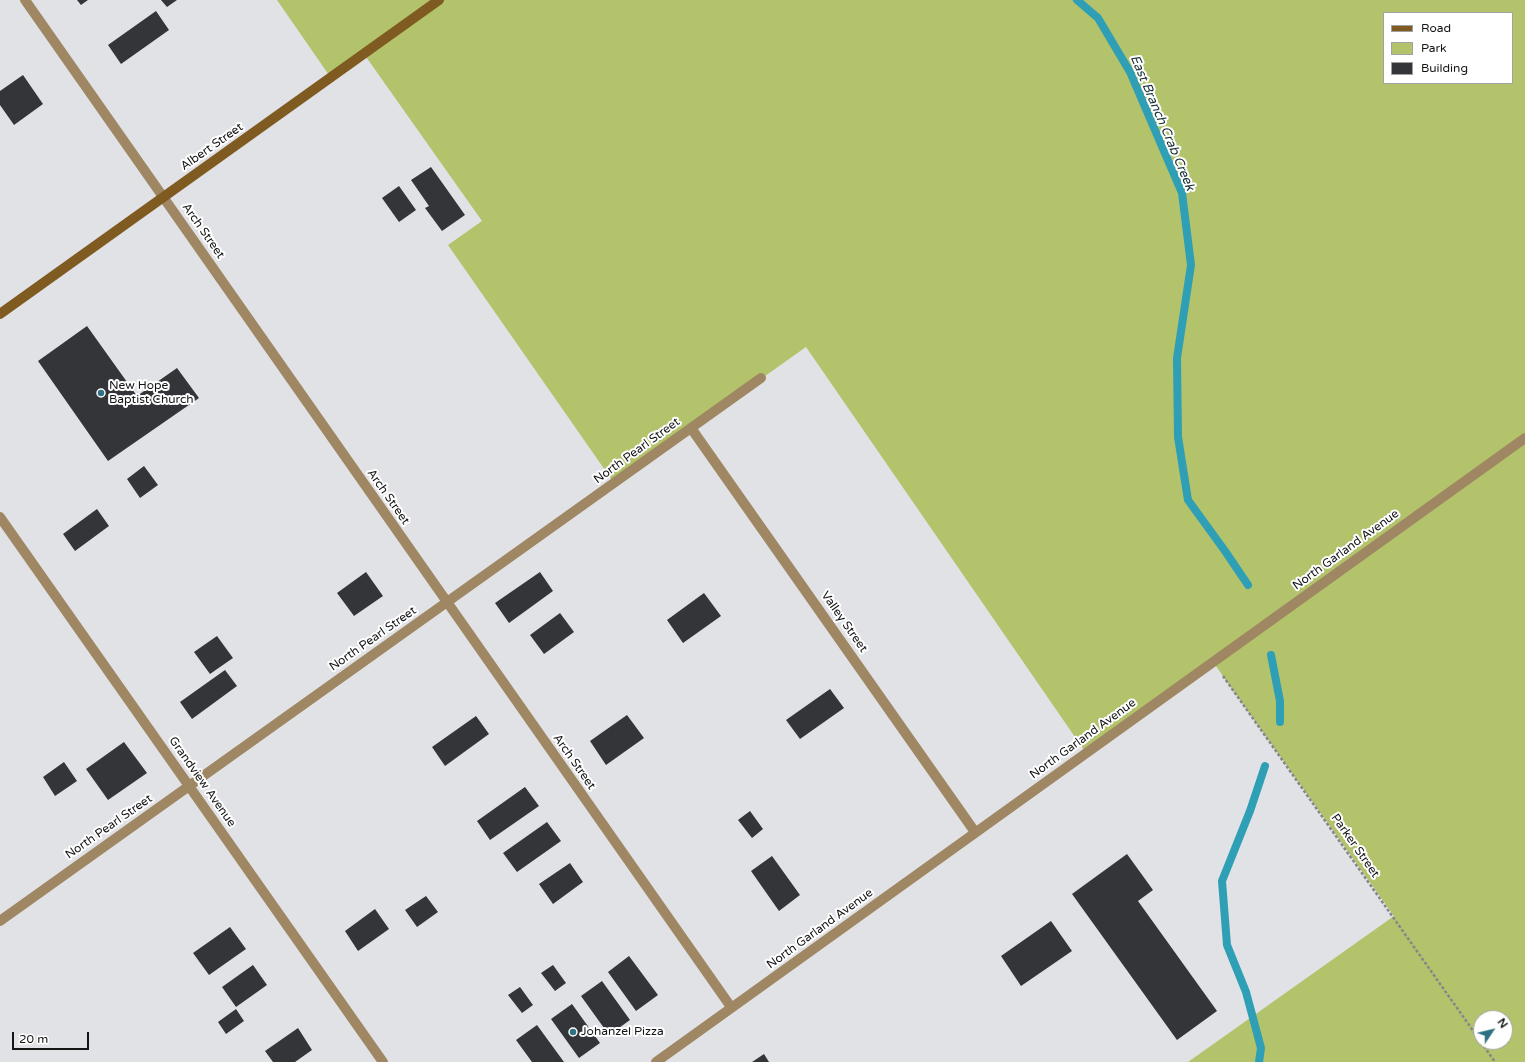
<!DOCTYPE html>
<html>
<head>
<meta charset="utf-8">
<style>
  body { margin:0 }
  #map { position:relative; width:1525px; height:1062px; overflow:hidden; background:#e1e2e6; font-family:"Varela Round",sans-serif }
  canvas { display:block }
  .legend { position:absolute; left:1383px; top:12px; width:130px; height:72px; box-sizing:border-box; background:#fff; border:1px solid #a1a1a1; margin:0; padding:5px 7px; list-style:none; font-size:12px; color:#141415 }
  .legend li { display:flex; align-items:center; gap:8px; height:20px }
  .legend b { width:20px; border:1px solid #a1a1a1 }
  .north { position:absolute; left:1473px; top:1010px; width:40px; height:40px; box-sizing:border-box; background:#fff; border:1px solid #a1a1a1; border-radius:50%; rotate:55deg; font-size:11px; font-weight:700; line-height:16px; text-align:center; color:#141415 }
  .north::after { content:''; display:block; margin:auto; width:14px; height:18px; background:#2e7182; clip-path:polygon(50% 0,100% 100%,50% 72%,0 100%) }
  .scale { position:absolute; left:12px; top:1032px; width:77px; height:18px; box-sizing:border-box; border:2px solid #141415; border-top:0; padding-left:5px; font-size:12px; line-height:14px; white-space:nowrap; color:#141415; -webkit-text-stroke:3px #fff; paint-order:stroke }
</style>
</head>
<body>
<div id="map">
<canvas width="1525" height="1062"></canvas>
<ul class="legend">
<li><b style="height:5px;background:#7f5b22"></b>Road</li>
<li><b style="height:11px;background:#b3c36b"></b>Park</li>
<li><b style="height:11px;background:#343538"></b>Building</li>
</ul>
<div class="north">N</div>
<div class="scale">20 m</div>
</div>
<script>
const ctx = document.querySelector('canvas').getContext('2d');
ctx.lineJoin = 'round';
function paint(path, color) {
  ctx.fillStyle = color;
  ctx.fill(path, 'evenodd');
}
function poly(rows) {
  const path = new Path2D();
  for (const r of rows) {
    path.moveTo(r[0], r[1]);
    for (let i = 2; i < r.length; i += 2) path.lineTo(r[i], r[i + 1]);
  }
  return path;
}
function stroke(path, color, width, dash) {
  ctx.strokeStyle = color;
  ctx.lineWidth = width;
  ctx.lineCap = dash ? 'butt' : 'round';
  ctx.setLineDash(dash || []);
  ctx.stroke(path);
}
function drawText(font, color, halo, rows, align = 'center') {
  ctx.font = font + ' "Varela Round",sans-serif';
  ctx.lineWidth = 4;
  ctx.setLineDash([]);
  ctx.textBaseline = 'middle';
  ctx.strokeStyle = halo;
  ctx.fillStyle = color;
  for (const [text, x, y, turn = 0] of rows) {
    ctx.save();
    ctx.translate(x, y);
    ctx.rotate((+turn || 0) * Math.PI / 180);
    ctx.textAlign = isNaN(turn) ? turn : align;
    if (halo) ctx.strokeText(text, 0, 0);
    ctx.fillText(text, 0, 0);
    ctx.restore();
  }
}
paint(poly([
  [277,0,1525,0,1525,1062,1188,1062,1394,916,1213,662,1086,753,806,347,614,483,448,245,482,221,364,54,331,78],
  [1384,13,1512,13,1512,83,1384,83],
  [1481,1018,1505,1018,1505,1042,1481,1042]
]), '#b3c36b');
stroke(poly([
  [1077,0,1098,18,1130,72,1182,193,1191,265,1177,358,1178,437,1188,500,1225,551,1248,585],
  [1271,655,1280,701,1280,722],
  [1259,1062,1261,1048,1246,992,1227,945,1222,881,1250,811,1265,766]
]), '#2e9fb5', 8);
paint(poly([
  [77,0,88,0,81,5],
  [161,0,177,0,167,7],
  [156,11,169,30,121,64,108,45],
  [23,75,43,104,14,125,0,105,0,91],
  [431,167,465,215,442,231,425,208,429,206,411,180],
  [399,186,416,210,399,222,382,198],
  [87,326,137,396,177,368,199,398,108,461,38,361],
  [144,466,158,485,140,498,127,479],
  [97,509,109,526,75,551,63,534],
  [366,572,383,596,354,616,337,593],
  [540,572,553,591,509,623,495,603],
  [704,593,721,616,683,643,667,620],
  [560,613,574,632,544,654,530,635],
  [217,636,233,658,210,674,194,652],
  [225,670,237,686,192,719,180,702],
  [830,689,844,708,800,739,786,720],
  [627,715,644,738,606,765,590,741],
  [476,716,489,734,445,766,432,747],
  [124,742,147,773,108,800,86,769],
  [64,762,77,781,55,796,43,777],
  [525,787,539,806,490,840,477,821],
  [750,811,763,829,752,838,738,820],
  [547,822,561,841,517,872,503,853],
  [1127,854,1153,890,1138,901,1217,1011,1177,1040,1072,894],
  [772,856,800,895,779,911,751,871],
  [570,863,583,882,553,904,539,884],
  [426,896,438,912,417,927,405,910],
  [375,909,389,929,358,951,345,931],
  [1051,921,1072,951,1021,986,1001,956],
  [230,927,246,949,209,975,193,953],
  [629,956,658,995,636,1011,608,972],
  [253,965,267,985,236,1007,222,987],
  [553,965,566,983,555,991,541,973],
  [602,981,630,1020,609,1035,581,996],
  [520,987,533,1005,522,1013,508,995],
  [572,1004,600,1043,579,1058,551,1019],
  [236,1009,244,1021,226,1034,218,1022],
  [537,1025,564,1062,532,1062,516,1040],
  [298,1028,312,1050,295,1062,273,1062,265,1051],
  [764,1054,769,1062,752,1062]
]), '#343538');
stroke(poly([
  [1223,676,1481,1042],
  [1481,1042,1495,1062]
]), '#868789', 2.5, [3, 2]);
stroke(poly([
  [25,0,731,1007],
  [691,428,975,832],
  [0,517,383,1062],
  [0,921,761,378]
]), '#a08764', 10);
stroke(poly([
  [656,1062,1525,438]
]), '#a08764', 10);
stroke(poly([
  [0,314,439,0]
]), '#7f5b22', 10);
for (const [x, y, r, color] of [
  [101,393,4,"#2e7182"],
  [573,1032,4,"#2e7182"]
]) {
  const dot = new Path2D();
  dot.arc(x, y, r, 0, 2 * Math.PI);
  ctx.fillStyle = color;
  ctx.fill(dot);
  stroke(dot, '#fff', 1.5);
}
drawText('12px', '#141415', '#fff', [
  ["Albert Street",212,147,-35],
  ["Arch Street",203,231,55],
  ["North Pearl Street",637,451,-36],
  ["Arch Street",388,497,55],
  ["North Garland Avenue",1346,550,-36],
  ["Valley Street",844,622,55],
  ["North Pearl Street",373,639,-35],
  ["North Garland Avenue",1083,739,-36],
  ["Arch Street",574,762,55],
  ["Grandview Avenue",202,782,55],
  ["North Pearl Street",109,827,-35],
  ["Parker Street",1355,846,55],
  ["North Garland Avenue",820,929,-36]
]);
drawText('12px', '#141415', '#fff', [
  ["New Hope",109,386],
  ["Baptist Church",109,400],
  ["Johanzel Pizza",581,1032]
], 'left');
drawText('italic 13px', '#193136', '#fff', [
  ["East Branch Crab Creek",1162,123,67]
]);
</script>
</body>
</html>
